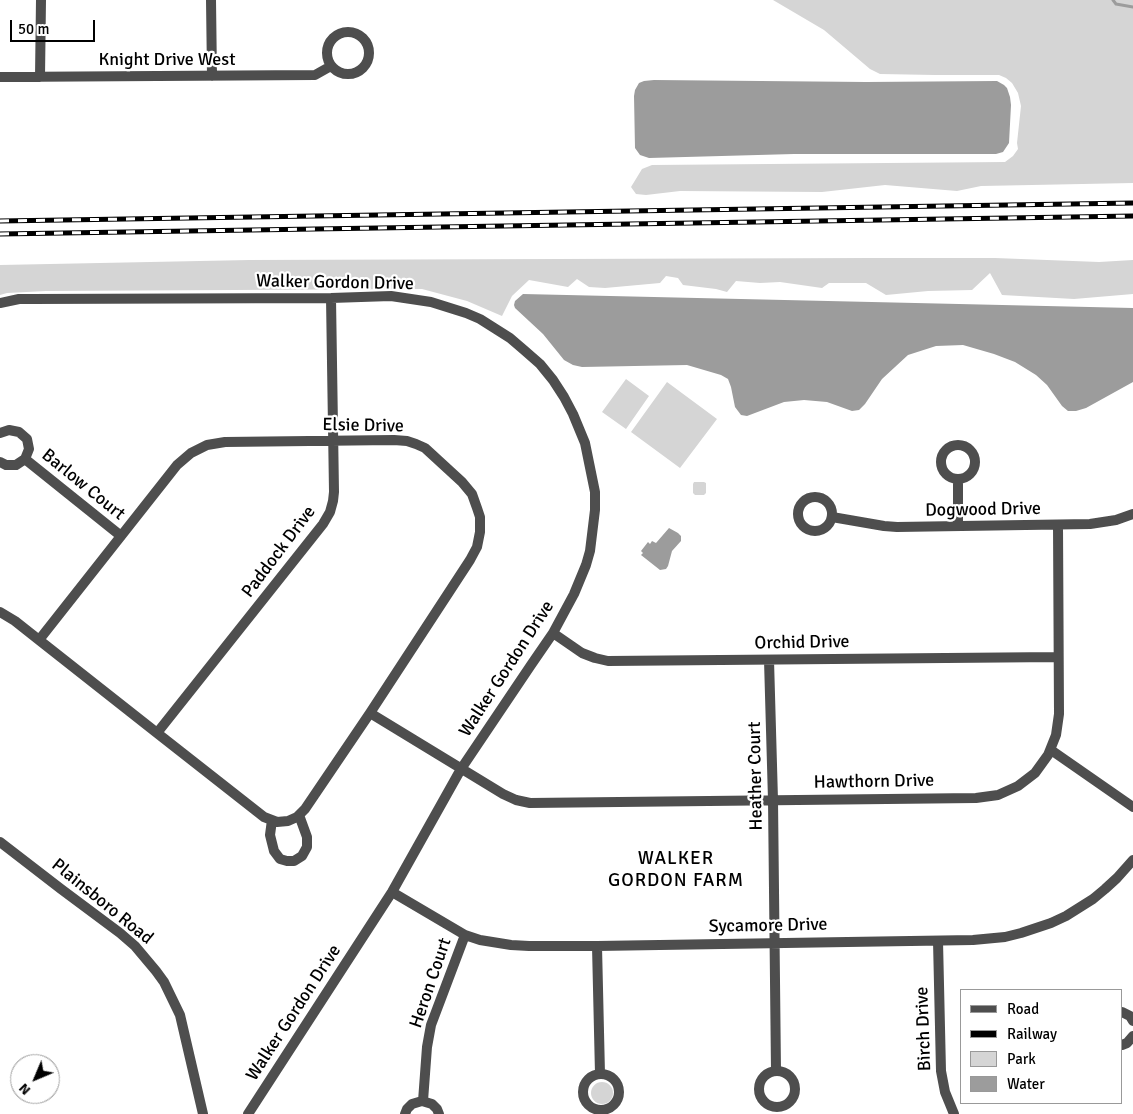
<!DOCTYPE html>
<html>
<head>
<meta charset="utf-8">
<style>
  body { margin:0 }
  #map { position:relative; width:1133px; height:1114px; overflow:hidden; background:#fff; font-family:Signika,sans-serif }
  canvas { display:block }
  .legend { position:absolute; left:960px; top:989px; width:162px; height:115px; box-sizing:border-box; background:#fff; border:1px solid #999; margin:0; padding:6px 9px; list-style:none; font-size:15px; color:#000 }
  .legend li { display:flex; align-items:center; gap:10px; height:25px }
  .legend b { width:25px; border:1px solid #999 }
  .north { position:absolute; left:10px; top:1054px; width:50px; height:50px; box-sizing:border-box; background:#fff; border:1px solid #999; border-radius:50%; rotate:225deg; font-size:14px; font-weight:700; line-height:20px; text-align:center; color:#000 }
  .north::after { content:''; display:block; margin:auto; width:18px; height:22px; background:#000; clip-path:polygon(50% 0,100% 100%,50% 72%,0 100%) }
  .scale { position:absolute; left:10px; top:20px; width:85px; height:22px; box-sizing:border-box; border:2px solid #000; border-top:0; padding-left:6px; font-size:15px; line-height:18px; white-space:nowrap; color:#000; -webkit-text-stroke:4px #fff; paint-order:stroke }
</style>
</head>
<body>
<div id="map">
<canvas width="1133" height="1114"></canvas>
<ul class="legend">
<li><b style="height:6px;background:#4e4e4e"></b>Road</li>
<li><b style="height:6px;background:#000"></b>Railway</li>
<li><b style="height:14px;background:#d5d5d5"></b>Park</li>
<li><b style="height:14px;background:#9c9c9c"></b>Water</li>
</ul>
<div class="north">N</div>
<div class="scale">50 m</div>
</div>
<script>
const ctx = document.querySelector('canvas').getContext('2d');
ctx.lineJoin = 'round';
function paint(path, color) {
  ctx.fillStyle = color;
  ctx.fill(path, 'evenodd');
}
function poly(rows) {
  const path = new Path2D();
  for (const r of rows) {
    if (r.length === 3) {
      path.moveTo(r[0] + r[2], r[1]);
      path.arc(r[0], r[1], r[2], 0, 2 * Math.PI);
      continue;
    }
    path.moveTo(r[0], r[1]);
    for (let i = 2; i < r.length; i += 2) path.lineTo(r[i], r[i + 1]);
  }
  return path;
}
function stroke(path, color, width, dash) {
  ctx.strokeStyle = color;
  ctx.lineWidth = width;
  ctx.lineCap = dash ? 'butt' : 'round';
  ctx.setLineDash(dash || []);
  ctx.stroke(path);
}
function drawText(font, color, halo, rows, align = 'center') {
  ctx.font = font + ' Signika,sans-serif';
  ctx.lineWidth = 4.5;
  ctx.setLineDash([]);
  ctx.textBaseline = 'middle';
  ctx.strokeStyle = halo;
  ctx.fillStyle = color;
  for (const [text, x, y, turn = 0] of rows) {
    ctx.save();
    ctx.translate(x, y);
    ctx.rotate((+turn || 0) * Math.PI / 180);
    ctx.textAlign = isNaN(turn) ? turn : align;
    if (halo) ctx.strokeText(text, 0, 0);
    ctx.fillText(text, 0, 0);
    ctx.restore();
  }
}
paint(poly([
  [773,0,1133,0,1133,183,981,186,957,191,885,185,822,192,680,191,646,195,636,194,631,187,642,169,652,165,1005,162,1013,156,1018,149,1017,143,1021,106,1018,93,1012,83,1006,78,999,75,935,75,880,74,870,69,824,30],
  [869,258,995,258,1099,262,1133,260,1133,294,1074,299,1002,295,990,273,972,290,928,291,886,295,866,283,829,283,822,288,780,282,760,283,736,281,727,292,716,289,683,285,678,278,666,276,660,283,605,288,589,287,577,279,568,287,529,280,512,296,502,316,467,301,422,289,46,291,7,293,0,295,0,265,250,260],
  [626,379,649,396,626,429,602,412],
  [667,382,717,419,680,468,631,432],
  [694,482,704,482,706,483,706,493,704,495,695,495,693,493,693,484],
  [602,1093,11]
]), '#d5d5d5');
paint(poly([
  [654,80,866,82,997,81,1004,85,1007,88,1010,97,1011,105,1009,143,1003,152,996,154,794,154,649,158,640,155,635,148,634,96,635,90,639,83,644,81],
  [523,294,1133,308,1133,382,1086,408,1076,411,1068,411,1062,406,1047,385,1036,375,1015,362,994,354,963,345,936,346,908,355,882,379,865,404,859,410,852,411,827,402,804,400,784,402,747,416,741,415,735,407,731,387,728,379,721,375,687,365,582,367,573,365,564,360,543,334,515,308,514,305,515,301],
  [669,528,678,533,681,536,681,541,672,551,668,566,666,569,660,570,641,555,643,553,641,551,648,542,650,544,652,541,656,543]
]), '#9c9c9c');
stroke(poly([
  [1113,0,1116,4,1133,7]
]), '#9c9c9c', 3);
stroke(poly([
  [211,0,212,76],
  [348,53,21],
  [0,77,315,75,331,66],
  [40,77,41,0],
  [0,303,19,299,31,299,331,298,391,296,431,302,466,313,480,319,510,338,524,350,540,364,553,380,564,397,573,414,585,443,595,492,595,510,590,551,586,565,574,594,553,633,531,665,461,769,392,892,248,1114],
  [0,433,9,430,19,432,27,439,29,449,25,459,16,465,6,465,0,462],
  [958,462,17],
  [25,459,121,536],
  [815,514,17],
  [832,517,884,526,897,527,1090,524,1116,520,1133,514],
  [958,526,958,479],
  [0,612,15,621,39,640,157,733,264,817,277,822,288,821,297,817,305,809,370,713,470,560,477,547,480,532,480,517,477,508,472,494,462,482,425,448,416,444,407,441,394,440,225,442,207,445,191,453,177,465,39,640],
  [553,633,582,653,595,658,608,661,1058,657],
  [769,660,773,800,776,1071],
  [370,713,503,794,516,800,530,803,976,798,998,795,1018,786,1035,773,1048,755,1056,735,1059,714,1058,525],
  [157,733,323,524,330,512,333,501,334,492,331,298],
  [1051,750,1133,807],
  [272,820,270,835,274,851,280,859,287,861,294,861,302,856,307,847,307,837,299,815],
  [392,892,465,935,480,940,511,945,529,946,597,946,973,940,1005,937,1021,933,1051,923,1066,916,1093,899,1105,889,1117,878,1133,860],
  [938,941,941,1071,945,1092,954,1114],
  [597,946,600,1074],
  [1122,1012,1130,1016,1133,1021],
  [1122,1045,1127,1043,1133,1036],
  [777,1089,18],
  [601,1092,18],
  [423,1101,427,1047,431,1025,465,935],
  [405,1114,407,1109,412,1104,422,1101,432,1104,437,1109,439,1114]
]), '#4e4e4e', 10);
stroke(poly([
  [0,842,61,889,120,933,135,946,156,971,164,982,180,1015,203,1114]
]), '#4e4e4e', 10);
const rail = poly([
  [0,221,1133,203],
  [0,234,1133,216]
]);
stroke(rail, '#000', 5);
stroke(rail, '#fff', 3, [9]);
drawText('18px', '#000', '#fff', [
  ["Knight Drive West",167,60],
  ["Walker Gordon Drive",335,283,1],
  ["Elsie Drive",363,426,1],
  ["Barlow Court",83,485,39],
  ["Dogwood Drive",983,510,-1],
  ["Paddock Drive",279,552,-53],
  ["Orchid Drive",802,643,-1],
  ["Walker Gordon Drive",507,669,-57],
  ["Heather Court",756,776,-91],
  ["Hawthorn Drive",874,782,-1],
  ["Plainsboro Road",102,902,39],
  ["Sycamore Drive",768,926,-1],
  ["Heron Court",431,983,-71],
  ["Walker Gordon Drive",294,1013,-57],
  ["Birch Drive",924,1029,-92]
]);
ctx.letterSpacing = '1px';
drawText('19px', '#000', '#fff', [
  ["WALKER",676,859],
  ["GORDON FARM",676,881]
]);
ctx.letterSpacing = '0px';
</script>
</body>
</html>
